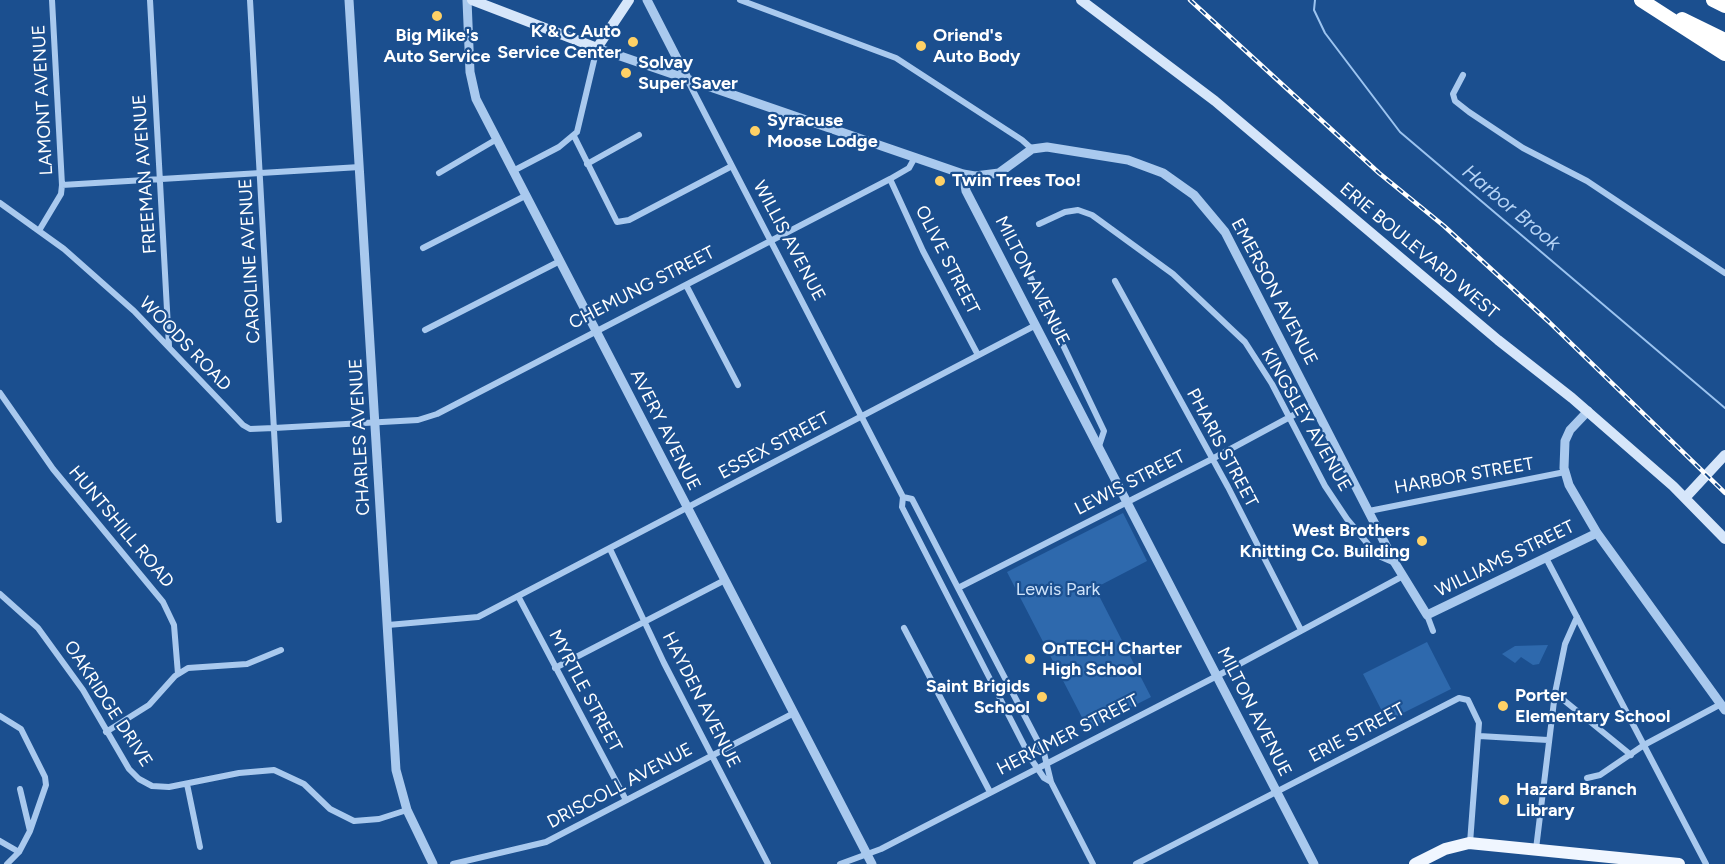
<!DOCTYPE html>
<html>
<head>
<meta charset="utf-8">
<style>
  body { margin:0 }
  canvas { display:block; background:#1b4f8f }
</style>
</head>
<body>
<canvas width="1725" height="864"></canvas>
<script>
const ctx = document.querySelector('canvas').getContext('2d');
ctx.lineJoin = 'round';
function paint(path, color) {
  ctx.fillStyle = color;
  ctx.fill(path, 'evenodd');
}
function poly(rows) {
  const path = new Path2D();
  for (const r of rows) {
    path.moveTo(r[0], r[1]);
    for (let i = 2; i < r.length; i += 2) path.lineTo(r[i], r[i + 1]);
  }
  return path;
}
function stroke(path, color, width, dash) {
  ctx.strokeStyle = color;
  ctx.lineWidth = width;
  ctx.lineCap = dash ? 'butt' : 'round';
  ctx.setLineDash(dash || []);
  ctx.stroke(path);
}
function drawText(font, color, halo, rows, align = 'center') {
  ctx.font = font + ' Figtree,sans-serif';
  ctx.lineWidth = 4.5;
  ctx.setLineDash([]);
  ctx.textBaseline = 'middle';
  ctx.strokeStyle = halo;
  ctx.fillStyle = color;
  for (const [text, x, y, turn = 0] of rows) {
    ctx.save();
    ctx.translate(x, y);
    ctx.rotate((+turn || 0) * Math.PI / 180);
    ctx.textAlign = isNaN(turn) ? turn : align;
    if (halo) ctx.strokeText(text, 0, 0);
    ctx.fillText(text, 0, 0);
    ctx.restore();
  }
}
paint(poly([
  [1123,513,1147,561,1095,588,1151,697,1088,729,1007,572],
  [1427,642,1451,689,1387,721,1363,674],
  [1548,645,1539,664,1533,665,1521,657,1515,663,1502,654,1515,646]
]), '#2e69ad');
stroke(poly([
  [1315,0,1314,10,1325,33,1400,132,1725,408]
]), '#9cc4f0', 2);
stroke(poly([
  [150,0,169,346],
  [250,0,279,520],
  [740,0,896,58,1022,140,1032,149],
  [1463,75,1453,94,1455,101,1469,112,1523,148,1587,181,1725,273],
  [687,79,903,497,902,507,1031,759,1044,778,1051,782],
  [574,136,617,222,629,220,732,166],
  [587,164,639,135],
  [513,171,559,147,577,132,597,48],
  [439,173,497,139],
  [890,179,923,251,978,355],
  [62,185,360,167],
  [0,203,64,249,134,311,243,425,250,429,274,428,418,420,437,414,890,179,909,168,914,159],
  [1039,224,1065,212,1078,210,1092,215,1173,274,1245,342,1272,384,1325,486,1347,519,1372,549,1381,557,1395,563],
  [40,229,61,194,62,185,52,0],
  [423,248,525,196],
  [1030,276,1104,431,1099,446],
  [1115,281,1228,487,1301,630],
  [686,285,738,385],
  [425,330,560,261],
  [0,393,53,469,163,602,174,625,178,674],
  [903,497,912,499,958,588,1044,753,1051,782,1093,864],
  [1369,511,1565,472],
  [610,549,664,663,768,864],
  [1546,558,1706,864],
  [958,588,1212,459,1314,404],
  [0,594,38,628,83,690,129,769,139,779,152,786,169,787,239,773,274,770,304,784,330,809,354,821,379,819,407,810],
  [518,596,626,800],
  [1427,615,1433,631],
  [388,625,478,617,1036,325],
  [904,628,990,792],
  [555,668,725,580],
  [1555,693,1631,755],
  [0,716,21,729,45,777,46,785,30,831],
  [106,732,149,705,175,676,188,668,247,664,281,650],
  [1479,736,1548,740],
  [1587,778,1600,775,1644,745,1721,704],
  [187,784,200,847],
  [0,841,19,852],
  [1536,849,1555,693,1565,644,1577,617],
  [7,864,19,852,30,831,20,789],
  [453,864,546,842,794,713],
  [840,864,881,849,1217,676,1403,576],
  [1136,864,1459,698,1468,700,1479,723,1470,843]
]), '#a9c9ee', 6);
stroke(poly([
  [349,0,396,770,407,810,433,864],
  [467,0,470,72,476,99,872,864],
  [647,0,687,78],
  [597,48,963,174,975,176,999,173,1032,149,1047,147,1128,160,1163,173,1194,195,1225,232,1395,563,1427,615,1597,533],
  [963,174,966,191,1314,864],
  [1588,411,1570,430,1565,441,1564,468,1569,485,1597,533,1725,710]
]), '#a9c9ee', 9);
stroke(poly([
  [472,0,597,48,629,0],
  [1081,0,1215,101,1498,340,1572,398,1673,486,1725,539],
  [1685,498,1725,455]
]), '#d6e6fa', 10);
stroke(poly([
  [1415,864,1445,849,1469,843,1679,864]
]), '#f0f6ff', 12);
stroke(poly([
  [1641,0,1725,54],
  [1713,0,1725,6],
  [1682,19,1725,40]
]), '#fff', 14);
const rail = poly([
  [1190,0,1379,173,1444,226,1548,321,1725,493]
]);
stroke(rail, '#fff', 4.5);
stroke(rail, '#1b4f8f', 2, [7]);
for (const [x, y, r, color] of [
  [437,16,6,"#ffd166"],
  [633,42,6,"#ffd166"],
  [921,46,6,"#ffd166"],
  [626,73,6,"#ffd166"],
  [755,131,6,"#ffd166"],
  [940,181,6,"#ffd166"],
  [1422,541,6,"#ffd166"],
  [1030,659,6,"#ffd166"],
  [1042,697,6,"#ffd166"],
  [1503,706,6,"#ffd166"],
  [1504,800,6,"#ffd166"]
]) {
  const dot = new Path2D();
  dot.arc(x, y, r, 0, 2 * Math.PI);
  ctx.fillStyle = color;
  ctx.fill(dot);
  stroke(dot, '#1b4f8f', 2);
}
drawText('bold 18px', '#fff', '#1b4f8f', [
  ["K & C Auto",621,32,"right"],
  ["Service Center",621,53,"right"],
  ["Big Mike's",437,36,"center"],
  ["Auto Service",437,57,"center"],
  ["Oriend's",933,36],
  ["Auto Body",933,57],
  ["Solvay",638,63],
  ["Super Saver",638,84],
  ["Syracuse",767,121],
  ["Moose Lodge",767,142],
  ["Twin Trees Too!",952,181],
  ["West Brothers",1410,531,"right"],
  ["Knitting Co. Building",1410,552,"right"],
  ["OnTECH Charter",1042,649],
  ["High School",1042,670],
  ["Saint Brigids",1030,687,"right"],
  ["School",1030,708,"right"],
  ["Porter",1515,696],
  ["Elementary School",1515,717],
  ["Hazard Branch",1516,790],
  ["Library",1516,811]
], 'left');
drawText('18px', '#fff', '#1b4f8f', [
  ["LAMONT AVENUE",43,100,-93],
  ["FREEMAN AVENUE",145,174,-94],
  ["WILLIS AVENUE",789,241,62],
  ["ERIE BOULEVARD WEST",1419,251,40],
  ["OLIVE STREET",947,260,63],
  ["CAROLINE AVENUE",250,261,-93],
  ["MILTON AVENUE",1032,281,63],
  ["CHEMUNG STREET",642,288,-27],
  ["EMERSON AVENUE",1274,292,62],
  ["WOODS ROAD",185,344,46],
  ["KINGSLEY AVENUE",1306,420,60],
  ["AVERY AVENUE",665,430,63],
  ["CHARLES AVENUE",360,437,-93],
  ["ESSEX STREET",774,446,-28],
  ["PHARIS STREET",1222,448,62],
  ["HARBOR STREET",1464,476,-10],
  ["LEWIS STREET",1130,483,-27],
  ["HUNTSHILL ROAD",121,527,50],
  ["WILLIAMS STREET",1505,559,-26],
  ["MYRTLE STREET",585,691,62],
  ["HAYDEN AVENUE",701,700,63],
  ["OAKRIDGE DRIVE",108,704,57],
  ["MILTON AVENUE",1254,712,63],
  ["ERIE STREET",1357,733,-28],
  ["HERKIMER STREET",1068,735,-27],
  ["DRISCOLL AVENUE",620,786,-28]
]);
drawText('18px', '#cfe3fa', '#1b4f8f', [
  ["Lewis Park",1058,590]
]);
drawText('italic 20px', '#b5d3f5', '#1b4f8f', [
  ["Harbor Brook",1511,208,40]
]);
</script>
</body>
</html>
